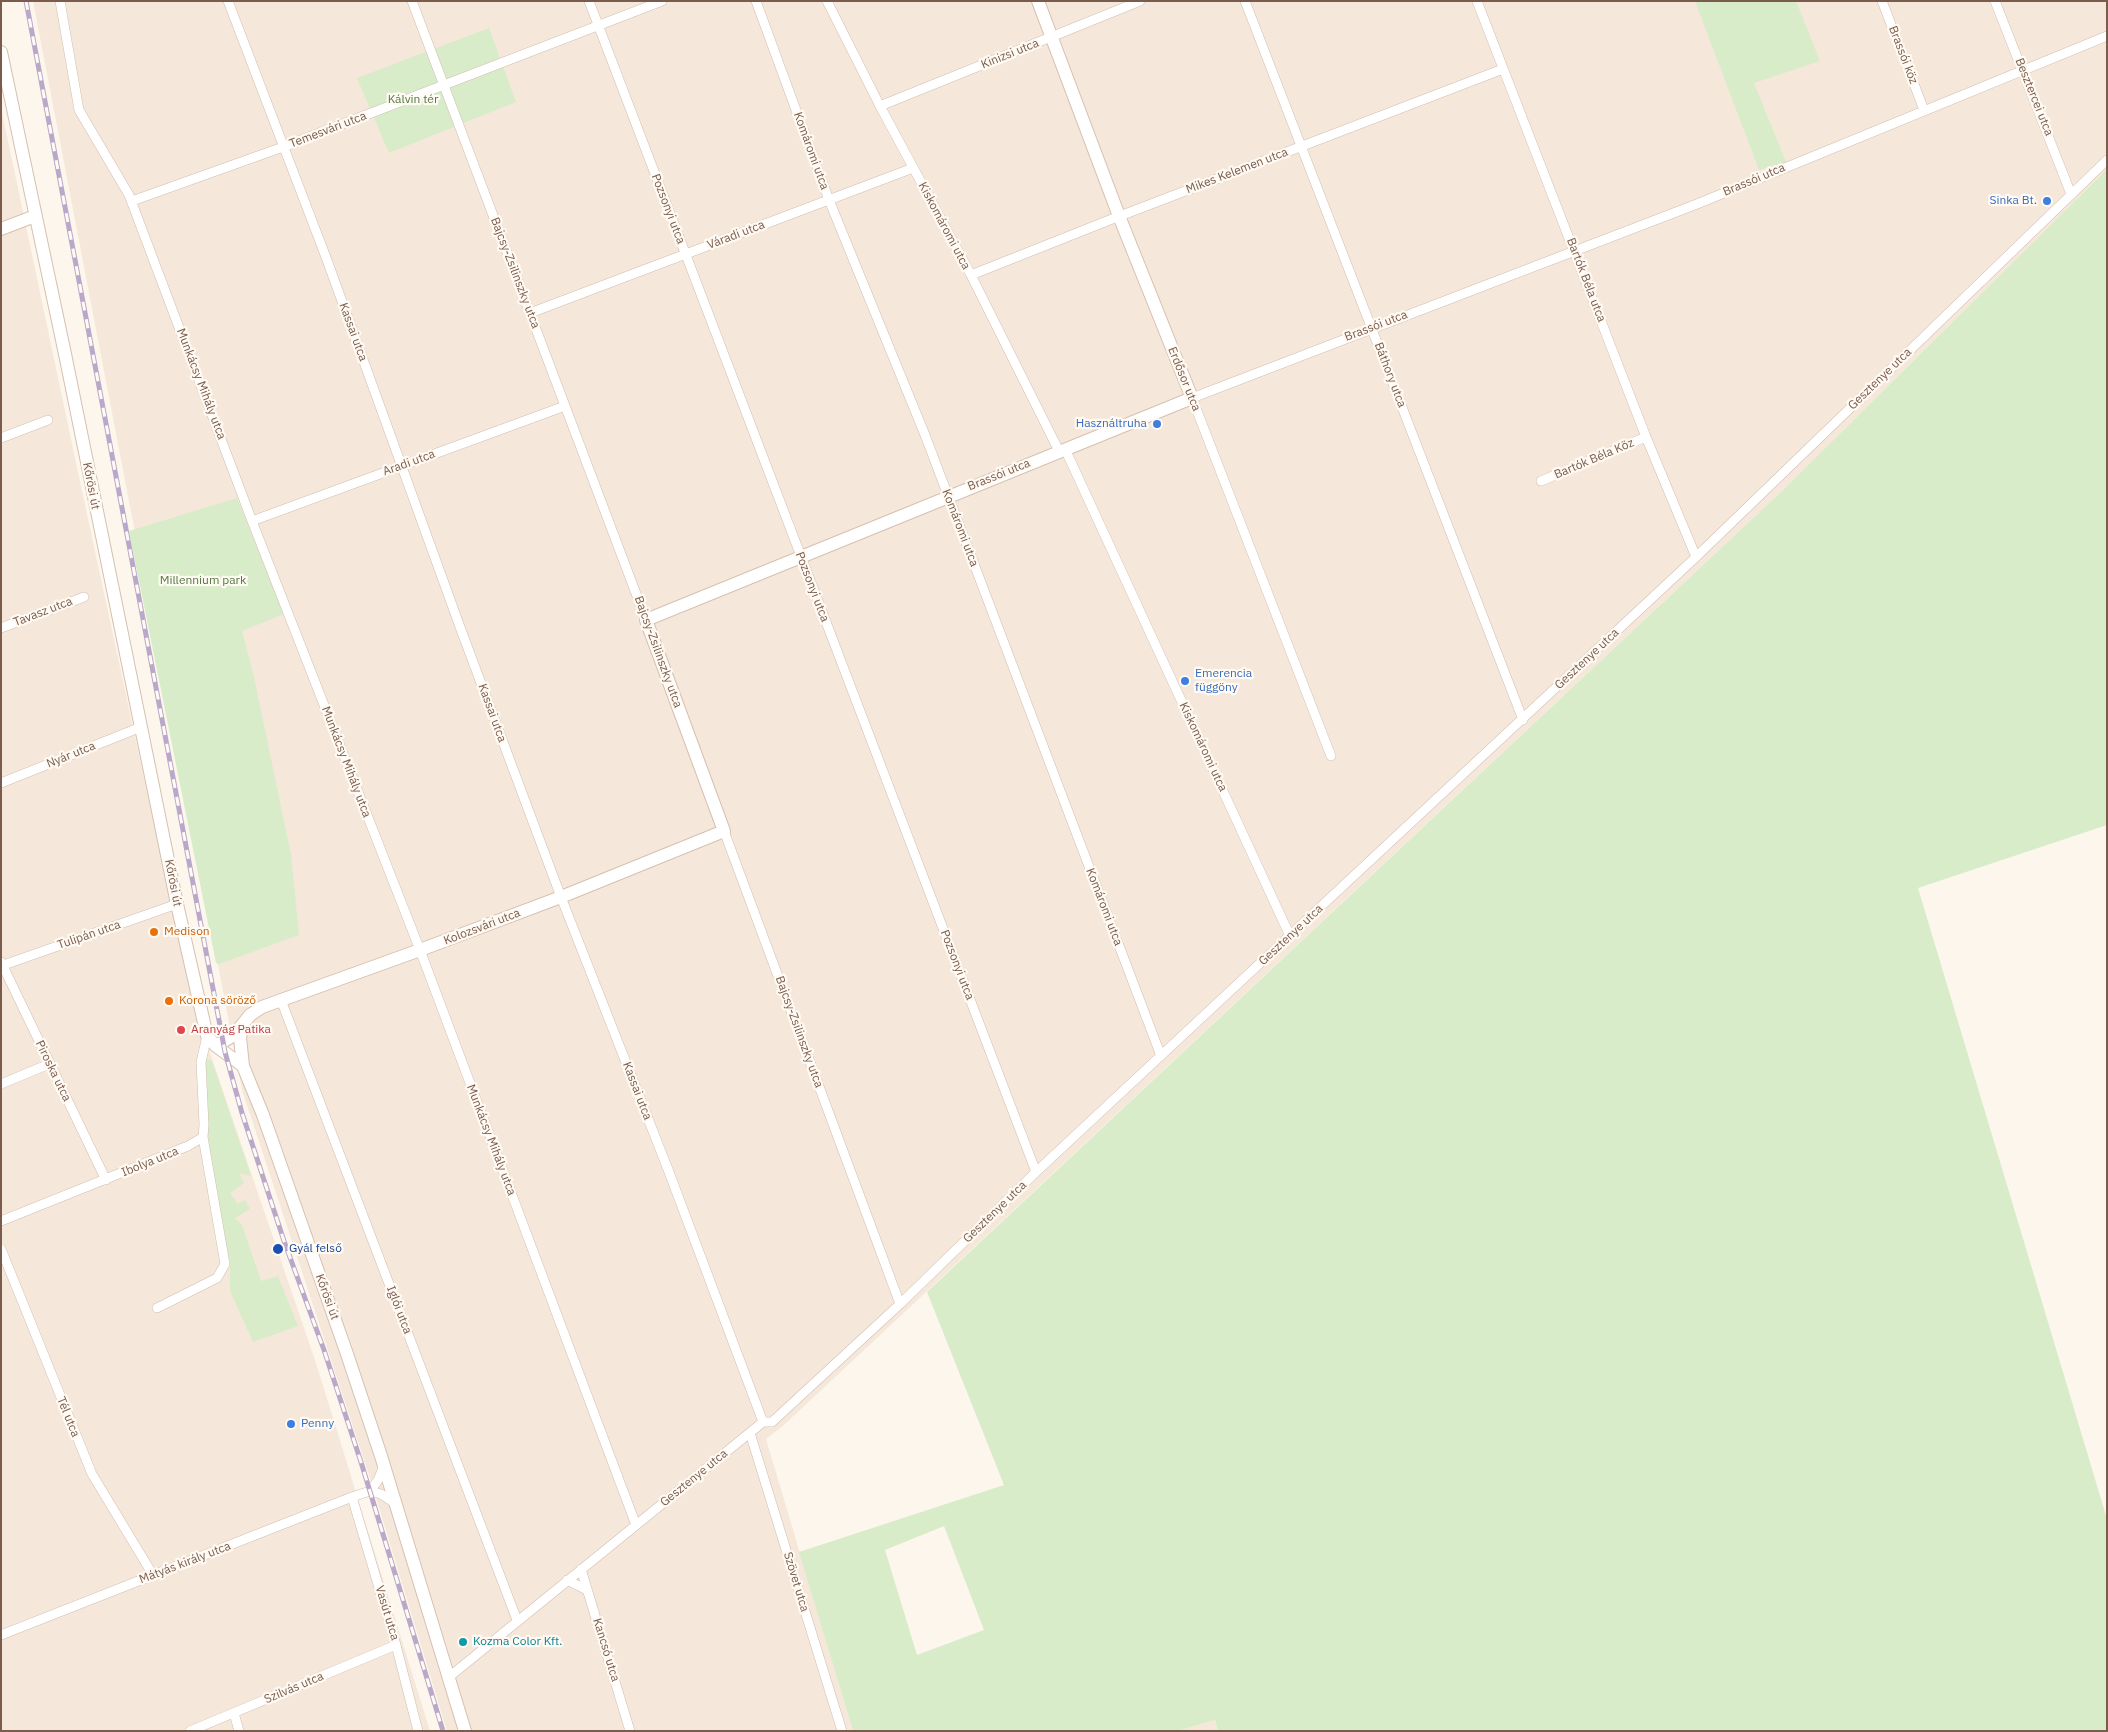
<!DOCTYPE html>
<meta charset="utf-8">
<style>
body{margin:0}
#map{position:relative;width:2108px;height:1732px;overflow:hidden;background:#fdf6ec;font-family:"IBM Plex Sans",sans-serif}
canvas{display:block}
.frame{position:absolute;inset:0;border:2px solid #7a5c4d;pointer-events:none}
</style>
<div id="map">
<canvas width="2108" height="1732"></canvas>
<div class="frame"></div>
</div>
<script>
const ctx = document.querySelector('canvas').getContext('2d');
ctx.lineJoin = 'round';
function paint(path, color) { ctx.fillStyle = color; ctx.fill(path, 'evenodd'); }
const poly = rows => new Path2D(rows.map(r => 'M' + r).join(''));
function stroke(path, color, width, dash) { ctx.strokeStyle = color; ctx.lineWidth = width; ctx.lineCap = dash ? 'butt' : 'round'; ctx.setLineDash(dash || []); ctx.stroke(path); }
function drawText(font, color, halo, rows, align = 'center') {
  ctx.font = font + ' "IBM Plex Sans",sans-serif'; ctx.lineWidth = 4.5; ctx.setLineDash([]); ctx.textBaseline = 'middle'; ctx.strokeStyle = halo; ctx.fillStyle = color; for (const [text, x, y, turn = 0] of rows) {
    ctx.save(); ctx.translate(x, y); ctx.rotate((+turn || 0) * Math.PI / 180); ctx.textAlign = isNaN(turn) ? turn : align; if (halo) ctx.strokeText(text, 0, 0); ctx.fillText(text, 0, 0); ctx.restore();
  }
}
const residential = poly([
 [33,1,2107,1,2107,169,1783,490,784,1425,766,1439,853,1731,447,1731,371,1481,242,1090],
 [1,108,82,491,192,1000,316,1363,430,1731,1,1731],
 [1215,1720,1218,1731,1178,1731]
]);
const green = poly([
 [1695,1,1796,1,1820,61,1754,83,1786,162,1759,170],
 [489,28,516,102,389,153,357,78],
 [2107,169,2107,825,1918,888,2107,1519,2107,1731,1218,1731,1215,1720,1178,1731,853,1731,799,1552,1004,1485,927,1292,1783,490],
 [944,1526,984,1630,917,1655,885,1550],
 [237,498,284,614,242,631,254,677,291,855,299,935,219,964,216,963,129,531],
 [207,1059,212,1061,251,1176,239,1173,244,1183,230,1193,238,1204,245,1200,250,1209,235,1218,242,1225,261,1281,278,1276,298,1326,253,1342,230,1291,230,1262,222,1233,208,1145,205,1068]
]);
const street = poly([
 [60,1,79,110,129,195,252,521,420,950,636,1525],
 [228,1,327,260,460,627,561,897,669,1172,763,1422],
 [412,1,646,620],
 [589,1,1036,1172],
 [756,1,829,200,925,435,1161,1056],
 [827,1,880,106,971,275,1059,451],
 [1245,1,1523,720],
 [1477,1,1646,437,1696,557],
 [1882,1,1924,110],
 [1995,1,2071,194],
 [880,106,1140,1],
 [132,201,283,147,662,1],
 [971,275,1107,221,1503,69],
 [530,313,913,168],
 [1,438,48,420],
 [1065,449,1290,936],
 [1541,481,1646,437],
 [252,521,565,406],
 [1,628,84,597],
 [1331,756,1192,398,1697,204,2107,36],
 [1,783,141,727],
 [724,831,900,1304],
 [1,962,106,1180],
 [1,966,177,904],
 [281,1000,517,1620],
 [1,1084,49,1064],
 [1,1221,188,1146,203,1137,204,1125,201,1062,207,1036],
 [1,1249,92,1474,153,1575],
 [157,1308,217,1278,225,1264,203,1137],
 [750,1433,842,1731],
 [370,1491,378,1480,384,1466],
 [352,1497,396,1645,418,1731],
 [581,1569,630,1731],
 [567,1580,587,1590],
 [1,1635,352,1497,370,1491,381,1494,396,1504],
 [449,1677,763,1422,772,1422,900,1304,1036,1172,1696,557,2107,160],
 [234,1713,239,1731],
 [190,1731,396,1645]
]);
const secondary = poly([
 [1,52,65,354,177,904,207,1036,216,1046,243,1066,263,1115,347,1354,381,1456,465,1731],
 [1,229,35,216],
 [216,1046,234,1035,242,1025],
 [243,1066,240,1038,242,1025,250,1015,262,1007,420,950,561,897,724,831,646,620,1192,398,1119,216,1038,1]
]);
const rail = poly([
 [26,1,225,1052,242,1113,284,1241,324,1350,361,1462,443,1731]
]);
const markers = [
 [2047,201,5,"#3f7fe0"],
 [1157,424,5,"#3f7fe0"],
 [1185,681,5,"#3f7fe0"],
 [154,932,5,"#e8710a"],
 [169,1001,5,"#e8710a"],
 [181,1030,5,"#e0444e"],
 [278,1249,6,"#1a4fb4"],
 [291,1424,5,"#3f7fe0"],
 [463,1642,5,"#0f9aa8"]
];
const streetNames = [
 ["Kinizsi utca",1010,54,-22],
 ["Brassói köz",1903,55,69],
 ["Besztercei utca",2034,97,68],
 ["Temesvári utca",328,130,-21],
 ["Komáromi utca",811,151,70],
 ["Mikes Kelemen utca",1237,171,-21],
 ["Brassói utca",1754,180,-23],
 ["Pozsonyi utca",668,209,69],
 ["Kiskomáromi utca",944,226,62],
 ["Váradi utca",736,235,-21],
 ["Bajcsy-Zsilinszky utca",515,273,69],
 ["Bartók Béla utca",1586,280,69],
 ["Brassói utca",1376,326,-21],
 ["Kassai utca",353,332,70],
 ["Báthory utca",1390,375,69],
 ["Erdősor utca",1184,379,68],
 ["Gesztenye utca",1880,379,-44],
 ["Munkácsy Mihály utca",201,384,69],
 ["Bartók Béla Köz",1594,459,-23],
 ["Aradi utca",409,463,-20],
 ["Brassói utca",999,475,-22],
 ["Kőrösi út",91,486,79],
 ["Komáromi utca",960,528,69],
 ["Pozsonyi utca",812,587,69],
 ["Tavasz utca",43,612,-21],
 ["Bajcsy-Zsilinszky utca",658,652,70],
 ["Gesztenye utca",1587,659,-43],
 ["Kassai utca",492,713,70],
 ["Kiskomáromi utca",1203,747,65],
 ["Nyár utca",71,755,-22],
 ["Munkácsy Mihály utca",346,762,69],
 ["Kőrösi út",173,883,79],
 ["Komáromi utca",1104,907,69],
 ["Kolozsvári utca",482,927,-21],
 ["Tulipán utca",89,935,-19],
 ["Gesztenye utca",1291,935,-43],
 ["Pozsonyi utca",957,965,69],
 ["Bajcsy-Zsilinszky utca",799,1032,70],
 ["Piroska utca",53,1071,64],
 ["Kassai utca",637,1091,69],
 ["Munkácsy Mihály utca",491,1140,69],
 ["Ibolya utca",150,1162,-22],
 ["Gesztenye utca",995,1212,-44],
 ["Kőrösi út",327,1297,70],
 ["Iglói utca",399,1310,69],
 ["Tél utca",68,1417,68],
 ["Gesztenye utca",694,1478,-39],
 ["Mátyás király utca",185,1563,-21],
 ["Szövet utca",796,1582,73],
 ["Vasút utca",387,1613,73],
 ["Kancsó utca",606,1650,73],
 ["Szilvás utca",294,1688,-23]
];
const parkNames = [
 ["Kálvin tér",413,100],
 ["Millennium park",203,581]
];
const shopNames = [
 ["Sinka Bt.",2037,201],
 ["Használtruha",1147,424],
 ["Emerencia",1195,674,"left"],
 ["függöny",1195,688,"left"],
 ["Penny",301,1424,"left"]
];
const foodNames = [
 ["Medison",164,932],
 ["Korona söröző",179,1001]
];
const healthNames = [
 ["Aranyág Patika",191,1030]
];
const transitNames = [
 ["Gyál felső",289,1249]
];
const cultureNames = [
 ["Kozma Color Kft.",473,1642]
];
paint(residential, '#f5e8da');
paint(green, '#d8ecc9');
stroke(street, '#d1beb0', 10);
stroke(secondary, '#d6c0b0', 14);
stroke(street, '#fff', 9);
stroke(secondary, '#fff', 12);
stroke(rail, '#b9a8c9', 5);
stroke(rail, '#fffaf3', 3, [9]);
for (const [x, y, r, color] of markers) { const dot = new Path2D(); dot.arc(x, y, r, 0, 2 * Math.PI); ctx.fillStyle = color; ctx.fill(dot); stroke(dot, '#fffaf3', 2); }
drawText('12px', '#7a5c4d', '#fffaf3', streetNames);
drawText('12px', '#537a41', '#fffaf3', parkNames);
drawText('12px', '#366cbe', '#fffaf3', shopNames, 'right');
drawText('12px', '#c56008', '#fffaf3', foodNames, 'left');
drawText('12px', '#be3a42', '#fffaf3', healthNames, 'left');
drawText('12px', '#164399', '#fffaf3', transitNames, 'left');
drawText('12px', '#0d838f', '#fffaf3', cultureNames, 'left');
</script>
